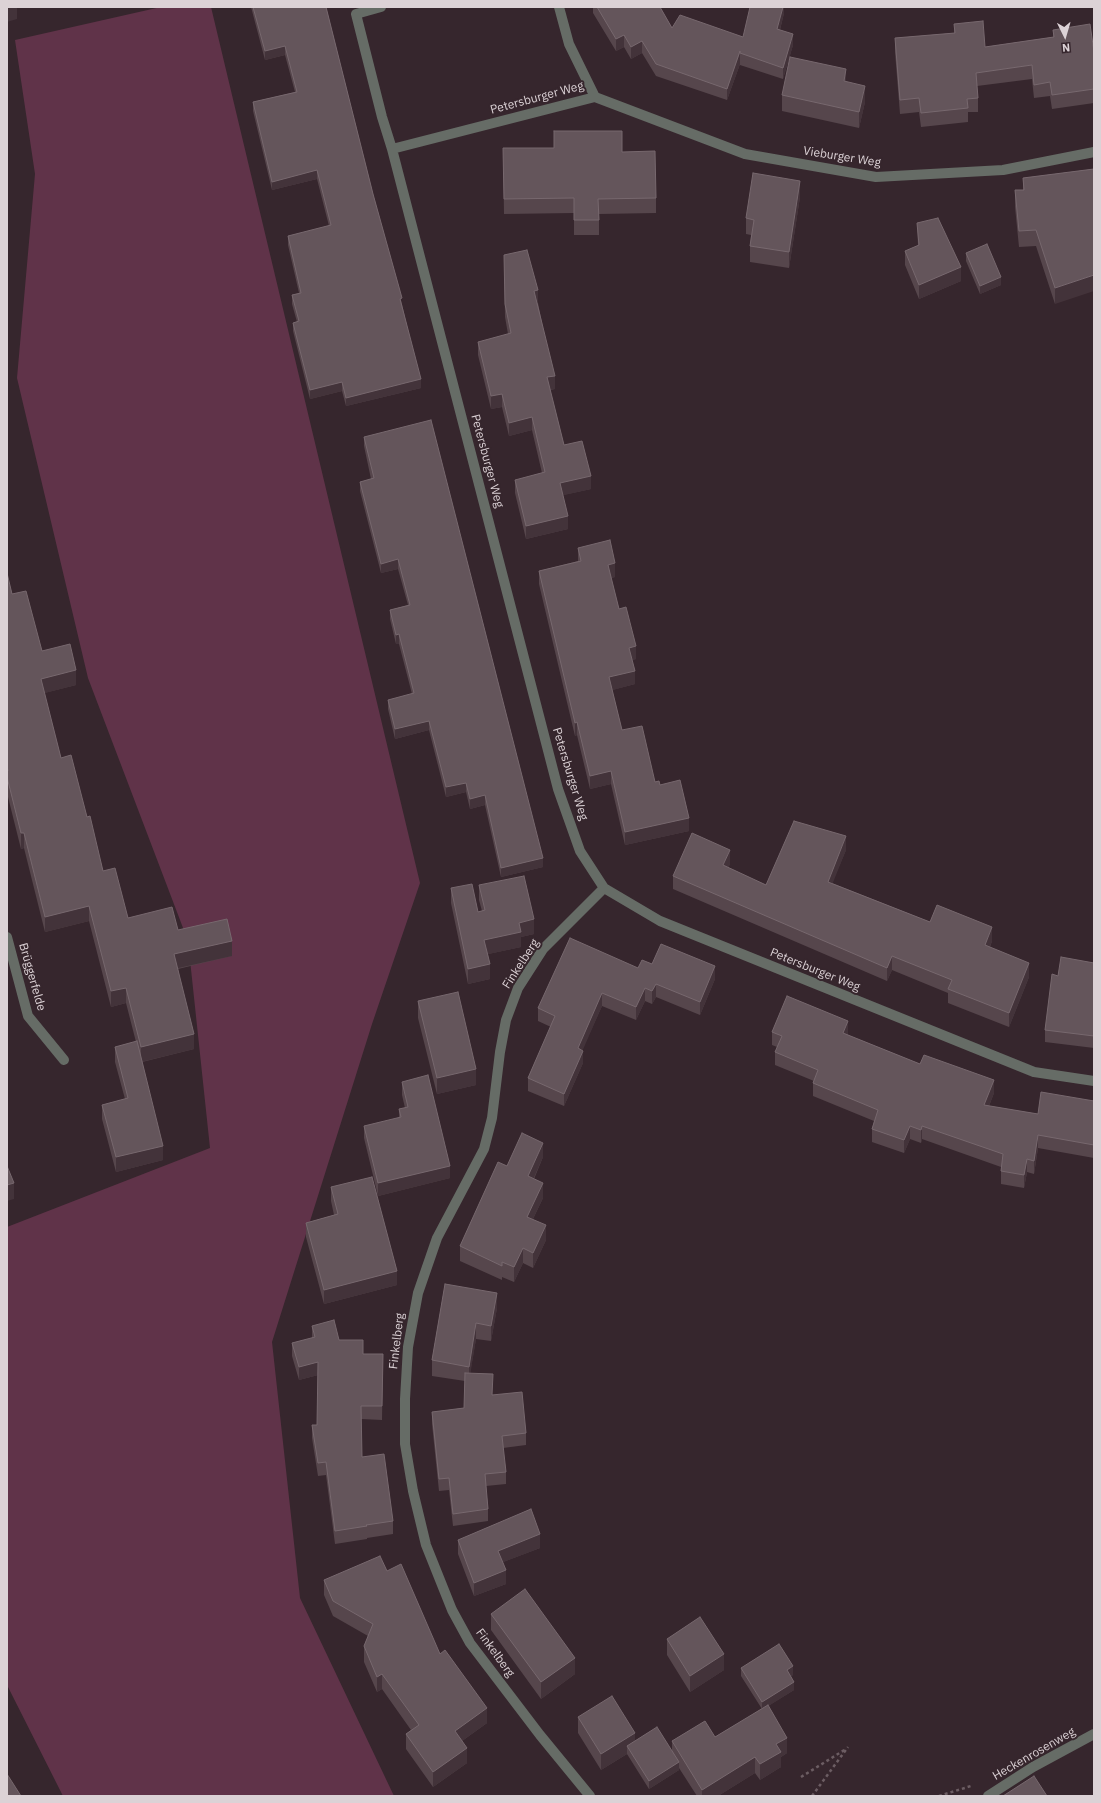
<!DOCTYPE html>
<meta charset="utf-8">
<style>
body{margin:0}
#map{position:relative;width:1101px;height:1803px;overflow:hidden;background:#36262d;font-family:"IBM Plex Sans",sans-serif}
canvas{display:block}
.frame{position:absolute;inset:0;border:8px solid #dcd2d6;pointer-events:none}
.north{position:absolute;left:1045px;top:16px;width:40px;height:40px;-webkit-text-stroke:3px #36262d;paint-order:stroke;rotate:175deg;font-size:11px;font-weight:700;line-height:16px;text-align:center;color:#dcd2d6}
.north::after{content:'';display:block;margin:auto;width:14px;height:18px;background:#dcd2d6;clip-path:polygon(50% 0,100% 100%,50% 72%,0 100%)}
</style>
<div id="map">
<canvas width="1101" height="1803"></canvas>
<div class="frame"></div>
<div class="north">N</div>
</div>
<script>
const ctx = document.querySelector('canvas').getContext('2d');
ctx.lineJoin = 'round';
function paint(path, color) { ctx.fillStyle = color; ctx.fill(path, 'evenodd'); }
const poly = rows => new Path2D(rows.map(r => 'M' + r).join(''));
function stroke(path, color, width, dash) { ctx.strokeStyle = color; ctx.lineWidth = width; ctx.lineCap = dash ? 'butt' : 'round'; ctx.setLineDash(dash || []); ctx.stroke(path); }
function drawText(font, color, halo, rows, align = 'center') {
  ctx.font = font + ' "IBM Plex Sans",sans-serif'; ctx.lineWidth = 4; ctx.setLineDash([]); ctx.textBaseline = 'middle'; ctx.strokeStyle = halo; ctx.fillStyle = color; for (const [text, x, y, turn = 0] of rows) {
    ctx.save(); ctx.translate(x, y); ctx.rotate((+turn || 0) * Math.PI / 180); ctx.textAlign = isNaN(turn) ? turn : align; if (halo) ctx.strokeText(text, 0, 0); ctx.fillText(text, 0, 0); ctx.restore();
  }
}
const green = poly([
 [161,7,211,7,420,883,372,1024,272,1342,300,1598,394,1796,63,1796,7,1685,7,1227,210,1148,188,941,88,678,17,378,35,174,15,40]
]);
const path = poly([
 [801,1777,846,1749],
 [812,1796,848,1747],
 [939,1796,971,1786]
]);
const minor = poly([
 [381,7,356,14,382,117,392,149],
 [559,7,569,44,595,97,392,149,558,789,580,851,604,888,660,921,1034,1072,1094,1081],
 [595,97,745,154,876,177,1003,170,1094,152],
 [7,937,28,1016,64,1060],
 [590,1796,540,1735,470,1643,452,1610,426,1545,413,1491,405,1444,405,1399,408,1347,418,1293,437,1238,484,1149,492,1118,500,1052,506,1020,518,988,543,949,604,888],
 [988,1796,1033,1767,1094,1734]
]);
const wall = poly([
 [251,7,326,7,373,194,402,304,421,388,346,406,342,391,310,399,293,331,293,323,297,322,292,304,292,295,299,293,288,245,288,236,329,226,317,179,272,190,253,111,253,102,295,92,285,55,265,60],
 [593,7,660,7,672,28,743,37,784,7,784,13,780,30,793,45,783,79,740,65,740,64,727,100,656,76,642,53,631,59,624,47,616,51,593,13],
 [954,24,985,47,1053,37,1053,30,1094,52,1094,103,1052,109,1050,96,1034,98,1032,79,977,86,978,98,978,112,968,112,968,122,921,127,919,112,900,114,895,52,895,38,954,33],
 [846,82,865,102,859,128,782,111,782,95],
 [503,148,622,152,656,198,656,213,599,214,599,235,574,235,574,213,504,214],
 [1094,169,1055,304,1036,246,1019,247,1015,207,1015,190,1023,190,1023,178],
 [800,197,789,268,750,262,750,246,751,235,746,234,746,218],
 [917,223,961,281,919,299,905,265,905,251,918,246],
 [966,253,1001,285,980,294,966,261],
 [504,255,538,303,555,389,550,390,564,445,591,489,563,495,568,529,526,539,515,493,515,480,542,473,532,430,509,436,502,407,491,409,478,355,478,342,508,334,505,317],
 [364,437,543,867,501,877,485,805,470,809,466,792,446,797,429,730,395,739,388,709,388,700,412,694,399,644,396,644,390,619,390,610,408,605,398,569,381,573,360,491,360,482,371,479,364,446],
 [578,548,615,577,611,578,619,609,636,659,632,660,635,684,612,690,622,730,655,782,660,785,689,831,625,845,611,784,590,789,577,735,575,736,539,584,539,571,578,561],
 [7,573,12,594,42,651,76,685,44,693,61,758,87,817,103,871,128,918,178,930,232,956,178,969,194,1049,142,1062,163,1160,116,1172,102,1119,102,1105,125,1099,115,1062,115,1047,136,1042,126,1003,111,1007,89,921,45,932,24,848,21,849,7,793],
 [846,850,832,883,930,922,992,941,990,947,1029,977,1009,1027,948,1003,948,993,892,970,887,981,673,889,673,876,730,864,728,868,766,885],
 [479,885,534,934,521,937,521,947,488,954,490,979,468,984,451,903,451,888,478,912,482,911,479,900],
 [1094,963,1094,1048,1045,1042,1045,1030,1058,976],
 [652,964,715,979,700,1015,656,997,652,1004,645,1001,636,1020,602,1006,582,1050,583,1063,564,1106,528,1091,528,1078,551,1027,538,1021,538,1008,638,968],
 [418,1001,476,1085,437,1094,418,1018],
 [772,1032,848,1034,848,1035,920,1064,994,1093,989,1106,1038,1114,1094,1101,1094,1158,1038,1148,1034,1174,1027,1172,1024,1188,1001,1184,1001,1167,922,1139,921,1143,910,1139,904,1153,872,1142,872,1129,874,1121,813,1096,813,1083,814,1081,775,1065,775,1052,777,1047,772,1045],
 [402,1082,450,1178,378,1196,364,1138,364,1126,399,1118,399,1109,405,1108,402,1095],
 [543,1157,534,1179,543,1198,533,1219,546,1240,533,1268,523,1263,514,1282,502,1277,502,1280,460,1261,460,1246,507,1166],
 [331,1187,397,1285,324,1304,306,1237,306,1223,334,1215,331,1201],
 [445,1284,497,1308,491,1341,476,1339,470,1373,493,1395,526,1433,526,1445,503,1448,506,1472,506,1484,486,1486,488,1509,488,1521,453,1526,449,1490,439,1491,432,1424,432,1412,464,1408,465,1381,432,1376,432,1360],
 [312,1326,339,1340,363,1354,383,1354,382,1420,361,1419,362,1457,393,1521,393,1534,367,1538,367,1539,335,1544,326,1475,318,1476,312,1438,312,1425,317,1425,318,1375,299,1380,292,1356,292,1343,312,1338],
 [458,1540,540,1548,503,1562,506,1584,474,1596,458,1554],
 [387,1571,440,1654,487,1723,462,1741,467,1763,433,1787,406,1749,406,1734,411,1730,382,1689,377,1692,364,1662,364,1646,368,1636,333,1616,324,1595,324,1580],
 [491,1614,575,1674,541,1699,491,1630],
 [667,1639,724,1670,690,1692,667,1655],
 [741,1668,793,1675,791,1676,794,1690,768,1706,787,1753,781,1757,781,1767,760,1780,755,1773,718,1796,697,1796,679,1768,679,1770,649,1789,627,1754,601,1770,578,1733,578,1717,635,1741,672,1751,672,1741,715,1737,762,1709,741,1676]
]);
const shadedWall = poly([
 [7,7,17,7,17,19,7,22],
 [783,7,784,7,784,13,777,41,777,29],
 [793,34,793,45,783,79,783,68],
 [624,35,624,47,616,51,616,39],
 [642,41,642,53,631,59,631,47],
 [285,46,285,55,265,60,265,51],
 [740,53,740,64,727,100,727,89],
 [846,69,846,85,844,81],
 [865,86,865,102,859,128,859,112],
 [317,170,317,179,272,190,272,182],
 [800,181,800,197,789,268,789,252],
 [961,267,961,281,919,299,919,285],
 [1094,275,1094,291,1055,304,1055,288],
 [1001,277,1001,285,980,294,980,286],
 [538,290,538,303,534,304,534,291],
 [555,376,555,389,547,390,547,377],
 [421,379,421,388,346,406,346,398],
 [342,382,342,391,310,399,310,390],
 [502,394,502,407,491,409,491,396],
 [532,417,532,430,509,436,509,423],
 [591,476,591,489,560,496,560,483],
 [568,516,568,529,526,539,526,526],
 [398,559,398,569,381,573,381,564],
 [615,563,615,577,608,579,608,565],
 [399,634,399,644,396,644,396,635],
 [636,646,636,659,629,661,629,648],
 [76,670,76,685,41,694,41,679],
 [635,671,635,684,609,691,609,677],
 [429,721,429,730,395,739,395,729],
 [577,722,577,735,575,736,575,723],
 [611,771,611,784,590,789,590,776],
 [466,783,466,792,446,797,446,787],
 [485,795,485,805,470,809,470,799],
 [689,818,689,831,625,845,625,832],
 [21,833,24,833,24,848,21,849],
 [846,836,846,850,828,895,828,882],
 [730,850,730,864,723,879,723,865],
 [543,858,543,867,501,877,501,868],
 [89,906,89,921,45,932,45,917],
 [534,919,534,934,521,937,521,947,484,955,484,940,519,923],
 [992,927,992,941,985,959,985,945],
 [232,941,232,956,174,969,174,954],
 [892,956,892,970,887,981,887,968],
 [1029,963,1029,977,1009,1027,1009,1013],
 [490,964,490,979,468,984,468,969],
 [715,966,715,979,700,1015,700,1002],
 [656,984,656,997,652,1004,652,991],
 [126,988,126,1003,111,1007,111,991],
 [645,988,645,1001,636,1020,636,1007],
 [602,993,602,1006,578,1061,578,1048],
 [848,1021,848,1034,843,1046,843,1033],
 [194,1034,194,1049,141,1062,141,1047],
 [583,1051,583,1063,564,1106,564,1094],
 [476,1069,476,1085,437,1094,437,1078],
 [994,1080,994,1093,984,1118,984,1105],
 [910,1126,910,1139,904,1153,904,1140],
 [922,1126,922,1139,921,1143,921,1130],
 [1038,1135,1038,1148,1034,1174,1034,1161],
 [543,1143,543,1157,528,1191,528,1176],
 [163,1146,163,1160,116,1172,116,1157],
 [1027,1159,1027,1172,1024,1188,1024,1175],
 [450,1166,450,1178,378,1196,378,1183],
 [14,1183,14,1199,7,1201,7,1185],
 [543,1183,543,1198,527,1231,527,1217],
 [546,1225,546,1240,533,1268,533,1253],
 [523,1248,523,1263,514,1282,514,1267],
 [397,1271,397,1285,324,1304,324,1290],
 [497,1293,497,1308,491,1341,491,1326],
 [476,1323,476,1339,469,1382,469,1367],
 [318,1362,318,1375,299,1380,299,1367],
 [540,1534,540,1548,498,1564,498,1551],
 [506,1570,506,1584,474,1596,474,1583],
 [724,1654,724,1670,690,1692,690,1676],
 [575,1658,575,1674,541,1699,541,1682],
 [793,1666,793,1675,787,1678,787,1670],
 [382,1674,382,1689,377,1692,377,1677],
 [794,1682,794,1690,762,1710,762,1702],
 [487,1708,487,1723,455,1746,455,1731],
 [635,1733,635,1749,627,1746,627,1754,601,1770,601,1754],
 [787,1738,787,1753,781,1757,781,1767,760,1780,760,1764,776,1744],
 [467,1748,467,1763,433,1787,433,1772],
 [755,1757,755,1773,718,1796,702,1796,702,1790],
 [679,1762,679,1770,649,1789,649,1781]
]);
const building = poly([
 [253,7,326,7,373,194,402,298,400,299,421,379,346,398,342,382,310,390,293,323,299,321,292,295,301,293,288,236,331,225,317,170,272,182,253,102,297,92,285,46,265,51,253,7],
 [597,7,660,7,672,28,680,15,743,37,750,7,783,7,777,29,793,34,783,68,740,53,740,51,727,89,656,64,642,41,631,47,624,35,616,39,597,7],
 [983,21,985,47,1054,37,1053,30,1090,24,1094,52,1094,89,1052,95,1050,82,1034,85,1032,65,976,73,978,98,967,99,968,108,921,113,919,98,900,100,895,38,955,33,954,24,983,21],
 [790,57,846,69,844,81,865,86,859,112,782,95,790,57],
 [554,131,622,131,622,152,655,151,656,198,598,199,599,220,574,220,574,198,504,199,503,148,554,148,554,131],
 [1094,169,1094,275,1055,288,1036,230,1019,231,1015,190,1024,190,1023,178,1094,169],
 [753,173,800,181,789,252,750,246,754,220,746,218,753,173],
 [938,218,961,267,919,285,905,251,919,245,917,223,938,218],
 [987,244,1001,277,980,286,966,253,987,244],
 [527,250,538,290,534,291,555,376,547,377,564,445,582,441,591,476,560,483,568,516,526,526,515,480,545,472,532,417,509,423,502,394,491,396,478,342,511,333,505,304,504,255,527,250],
 [431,420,543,858,501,868,485,795,470,799,466,783,446,787,429,721,395,729,388,700,414,693,399,634,396,635,390,610,410,605,398,559,381,564,360,482,374,478,364,437,431,420],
 [610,540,615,563,608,565,619,609,626,607,636,646,629,648,635,671,609,677,622,730,642,726,655,782,659,781,660,785,680,780,689,818,625,832,611,771,590,776,577,722,575,723,539,571,581,561,578,548,610,540],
 [7,573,12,594,26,591,42,651,70,644,76,670,41,679,61,758,71,755,87,817,90,816,103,871,115,868,128,918,172,907,178,930,227,919,232,941,174,954,194,1034,141,1047,126,988,111,991,89,906,45,917,24,833,21,833,7,777,7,771,8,771,7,766,7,573],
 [794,821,846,836,828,882,930,922,937,905,992,927,985,945,1029,963,1009,1013,948,989,952,980,892,956,887,968,673,876,692,833,730,850,723,865,766,885,794,821],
 [524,876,534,919,519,923,521,932,484,940,490,964,468,969,451,888,472,884,478,912,485,910,479,885,524,876],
 [570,938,638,968,642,960,652,964,661,944,715,966,700,1002,656,984,652,991,645,988,636,1007,602,993,578,1048,583,1051,564,1094,528,1078,555,1016,538,1008,570,938],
 [1061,957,1094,963,1094,1036,1045,1030,1052,974,1058,976,1061,957],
 [458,992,476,1069,437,1078,418,1001,458,992],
 [787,996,848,1021,843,1033,920,1064,924,1055,994,1080,984,1105,1038,1114,1041,1092,1094,1101,1094,1145,1038,1135,1034,1161,1027,1159,1024,1175,1001,1171,1003,1154,922,1126,921,1130,910,1126,904,1140,872,1129,878,1110,813,1083,818,1070,775,1052,782,1036,772,1032,787,996],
 [137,1041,163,1146,116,1157,102,1105,128,1098,115,1047,137,1041],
 [428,1075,450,1166,378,1183,364,1126,401,1117,399,1109,408,1107,402,1082,428,1075],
 [522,1133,543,1143,528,1176,543,1183,527,1217,546,1225,533,1253,523,1248,514,1267,502,1262,502,1266,460,1246,498,1162,507,1166,522,1133],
 [7,1166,14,1183,7,1185,7,1166],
 [372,1177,397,1271,324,1290,306,1223,338,1214,331,1187,372,1177],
 [445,1284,497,1293,491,1326,476,1323,469,1367,432,1360,445,1284],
 [334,1320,339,1340,363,1340,363,1354,383,1354,382,1406,361,1406,362,1457,384,1454,393,1521,366,1525,367,1526,335,1531,326,1462,318,1463,312,1425,317,1425,318,1362,299,1367,292,1343,315,1337,312,1326,334,1320],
 [465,1373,493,1374,492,1395,522,1392,526,1433,502,1436,506,1472,485,1474,488,1509,453,1514,449,1478,439,1479,432,1412,464,1408,465,1373],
 [531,1509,540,1534,498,1551,506,1570,474,1583,458,1540,531,1509],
 [380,1556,387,1571,401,1564,440,1654,445,1650,487,1708,455,1731,467,1748,433,1772,406,1734,419,1725,382,1674,377,1677,364,1646,373,1624,333,1601,324,1580,380,1556],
 [525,1589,575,1658,541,1682,491,1614,525,1589],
 [700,1617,724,1654,690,1676,667,1639,700,1617],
 [779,1644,793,1666,787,1670,794,1682,762,1702,741,1668,779,1644],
 [612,1696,635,1733,601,1754,578,1717,612,1696],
 [768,1705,787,1738,776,1744,781,1752,760,1764,755,1757,702,1790,672,1741,705,1721,715,1737,768,1705],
 [657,1727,679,1762,649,1781,627,1746,657,1727],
 [7,1774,21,1796,7,1796,7,1774],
 [1034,1776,1047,1796,1003,1796,1034,1776]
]);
const streetNames = [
 ["Petersburger Weg",537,98,-15],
 ["Vieburger Weg",842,157,9],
 ["Petersburger Weg",487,461,75],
 ["Petersburger Weg",570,774,73],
 ["Finkelberg",521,964,-57],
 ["Petersburger Weg",815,970,22],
 ["Brüggerfelde",32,977,74],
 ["Finkelberg",397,1341,-83],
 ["Finkelberg",495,1653,54],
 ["Heckenrosenweg",1034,1754,-30]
];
paint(green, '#603349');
stroke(path, '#6c5d63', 2.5, [3, 3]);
stroke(minor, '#666c66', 10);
paint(wall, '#56464c');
paint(shadedWall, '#43333a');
paint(building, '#64555b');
stroke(building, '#77686e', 1);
drawText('12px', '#dcd2d6', '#36262d', streetNames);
</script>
